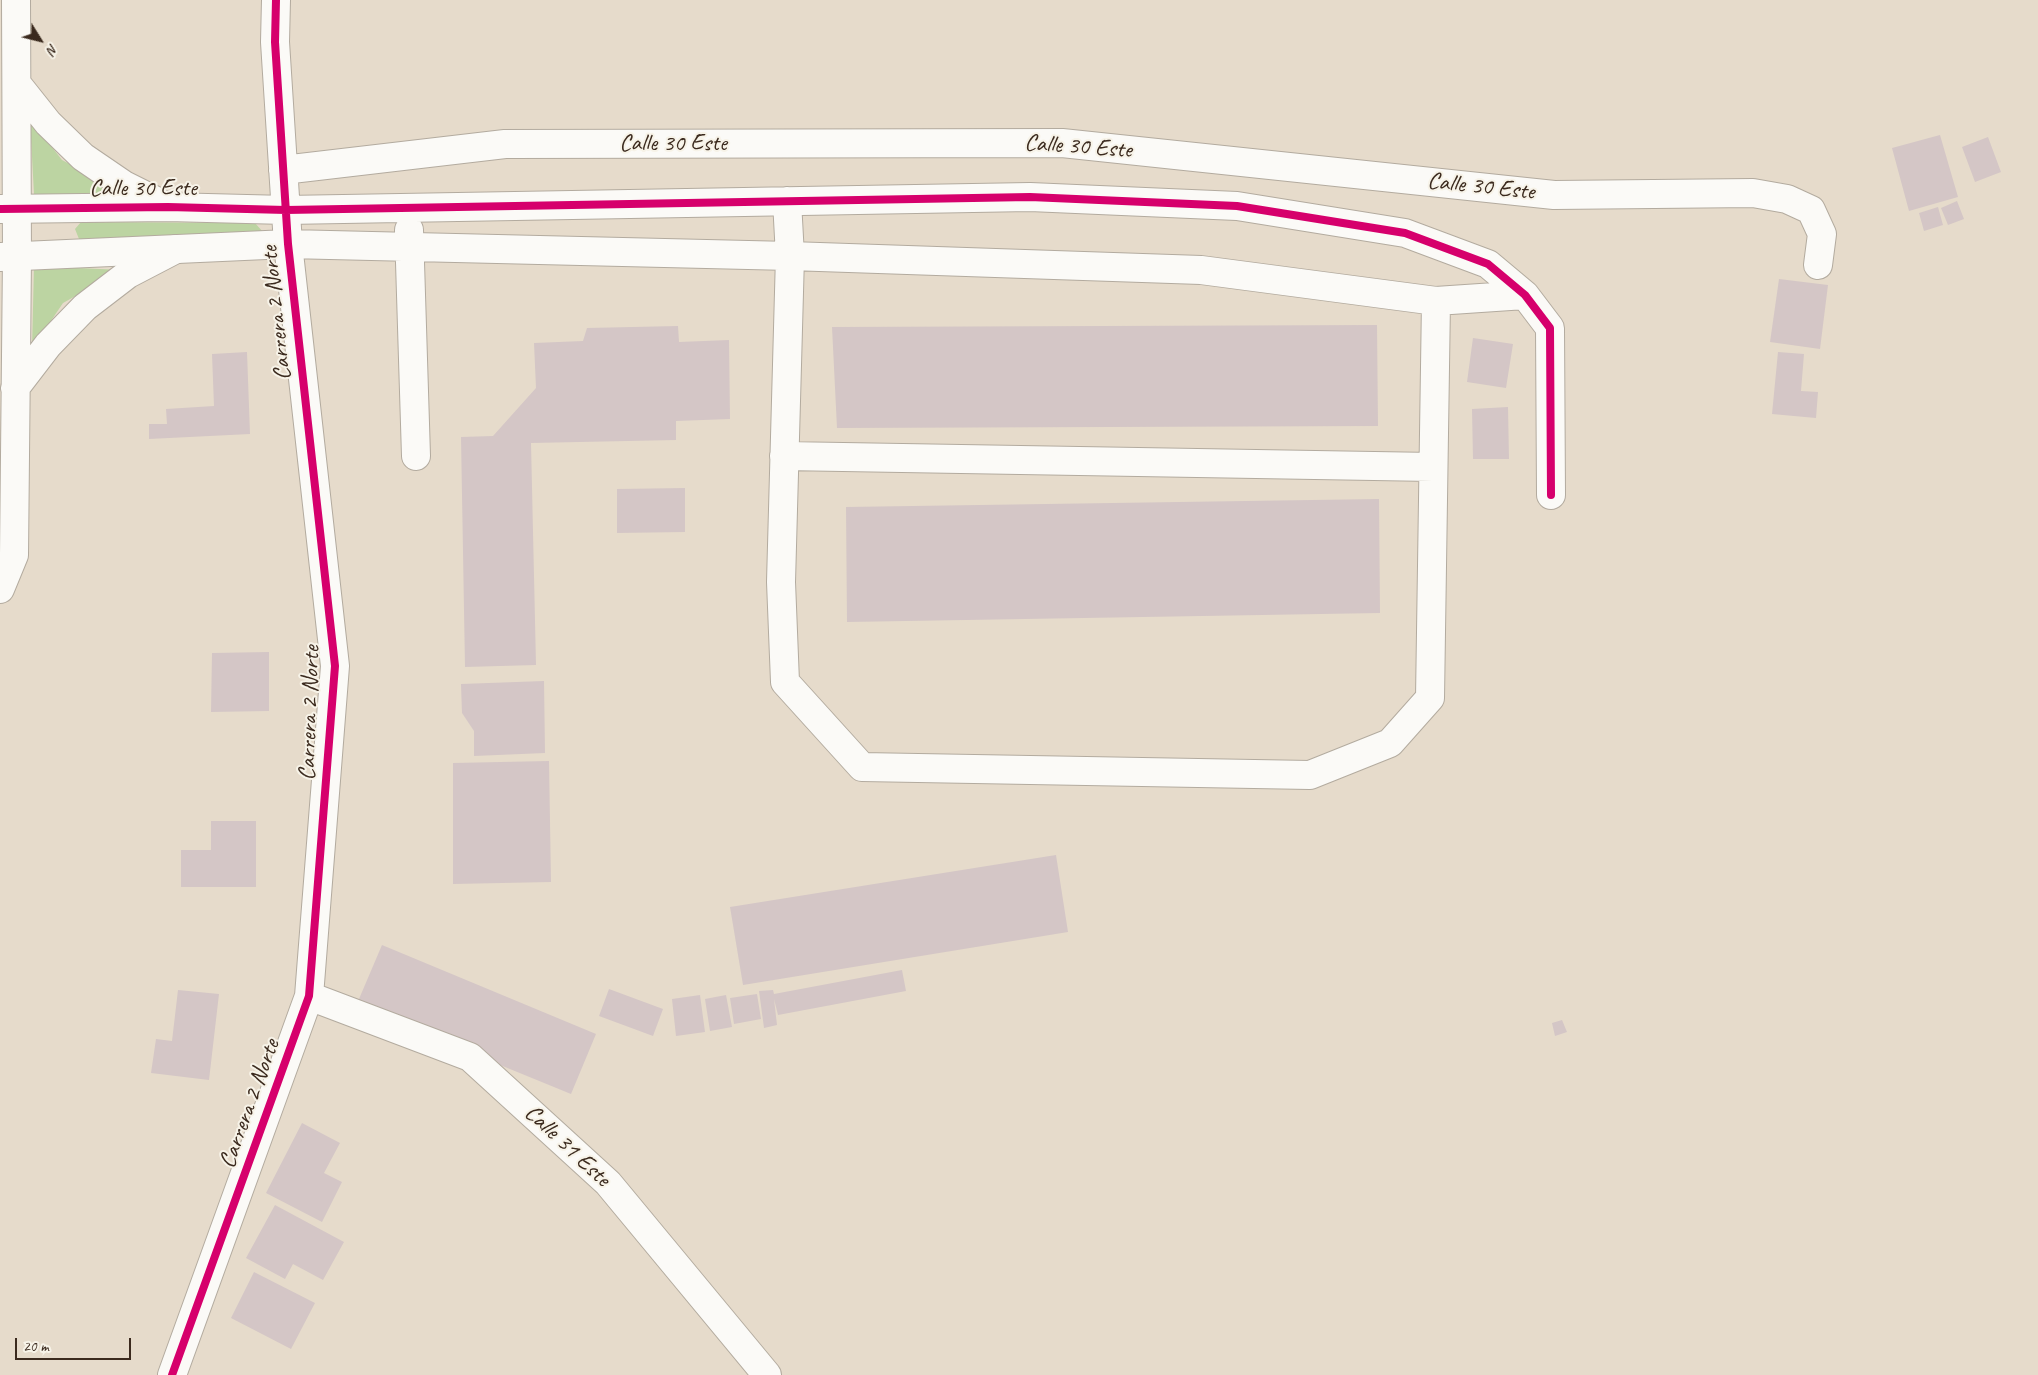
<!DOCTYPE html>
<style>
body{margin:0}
#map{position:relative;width:2038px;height:1375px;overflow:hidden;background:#e6dbcb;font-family:Caveat,sans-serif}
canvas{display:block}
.north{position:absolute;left:15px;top:15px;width:50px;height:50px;-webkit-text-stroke:4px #f7f3e8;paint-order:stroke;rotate:126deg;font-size:14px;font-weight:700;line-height:20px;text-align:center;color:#3b2a1e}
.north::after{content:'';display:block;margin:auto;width:18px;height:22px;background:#3b2a1e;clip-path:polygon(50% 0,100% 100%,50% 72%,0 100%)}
.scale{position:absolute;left:15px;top:1338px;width:116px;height:22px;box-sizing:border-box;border:2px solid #3b2a1e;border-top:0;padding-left:6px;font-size:15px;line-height:18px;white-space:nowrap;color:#3b2a1e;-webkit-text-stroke:4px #f7f3e8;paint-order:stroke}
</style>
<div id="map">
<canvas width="2038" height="1375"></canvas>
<div class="north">N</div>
<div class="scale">20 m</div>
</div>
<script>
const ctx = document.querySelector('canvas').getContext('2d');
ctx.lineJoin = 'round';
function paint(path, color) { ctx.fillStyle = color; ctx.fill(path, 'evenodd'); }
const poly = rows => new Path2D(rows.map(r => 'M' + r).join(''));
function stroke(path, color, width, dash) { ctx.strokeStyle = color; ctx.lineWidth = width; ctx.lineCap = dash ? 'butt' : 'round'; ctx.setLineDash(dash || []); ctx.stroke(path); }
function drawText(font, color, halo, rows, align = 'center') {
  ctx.font = font + ' Caveat,sans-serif'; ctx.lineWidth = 4; ctx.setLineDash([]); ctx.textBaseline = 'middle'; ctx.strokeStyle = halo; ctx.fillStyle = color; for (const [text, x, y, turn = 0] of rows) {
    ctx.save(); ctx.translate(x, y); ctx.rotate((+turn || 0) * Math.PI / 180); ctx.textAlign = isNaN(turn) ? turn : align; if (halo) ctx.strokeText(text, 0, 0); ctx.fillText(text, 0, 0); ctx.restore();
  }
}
const green = poly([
 [30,119,62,160,134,198,34,194],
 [81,222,255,223,263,232,250,239,79,239,75,229],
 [34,266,122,270,63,303,32,349]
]);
const building = poly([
 [1940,135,1958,197,1909,211,1892,148],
 [1988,137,2001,172,1975,182,1962,147],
 [1957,201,1964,219,1948,225,1941,208],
 [1938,207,1943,225,1924,231,1919,213],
 [1779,279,1828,285,1820,349,1770,342],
 [1377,325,1378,426,837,428,832,327],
 [678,326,679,342,729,340,730,419,676,421,676,440,531,443,536,665,465,667,461,437,493,436,536,388,534,343,583,341,587,328],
 [1473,338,1513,344,1506,388,1467,382],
 [247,352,250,434,149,439,149,424,167,424,166,409,214,406,212,354],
 [1778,352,1804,354,1801,391,1818,392,1816,418,1772,414],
 [1508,407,1509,459,1473,459,1472,409],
 [685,488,685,532,617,533,617,489],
 [1379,499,1380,613,847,622,846,507],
 [269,652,269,711,211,712,212,653],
 [544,681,545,753,474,756,474,731,462,713,461,684],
 [549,761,551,882,453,884,453,763],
 [211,821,256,821,256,887,181,887,181,850,211,850],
 [1056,855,1068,932,743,985,730,907],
 [382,945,596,1034,571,1094,356,1006],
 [902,970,906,991,778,1015,774,999,777,1025,764,1028,759,991,773,990,774,994],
 [609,989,663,1009,653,1036,599,1016],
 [178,990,219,994,209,1080,151,1073,156,1039,172,1041],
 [757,994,761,1019,734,1024,730,998],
 [700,995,705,1032,676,1036,672,999],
 [726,995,732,1027,710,1031,705,999],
 [1562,1020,1567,1032,1555,1036,1552,1023],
 [302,1123,340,1143,324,1173,342,1182,322,1222,266,1193],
 [275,1205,344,1242,323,1280,293,1264,285,1279,246,1258],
 [254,1272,315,1303,291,1349,231,1318]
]);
const minor = poly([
 [283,170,505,144,1062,143,1554,195,1753,193,1787,199,1811,210,1822,234,1818,265],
 [787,201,790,256,781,582,785,682,862,767,1310,775,1390,743,1430,698,1436,301],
 [0,209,168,207,286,210,1030,197,1237,206,1405,233,1488,264,1525,295,1550,328,1551,495],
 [409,230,416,456],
 [0,257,288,244,790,256,1201,270,1436,301,1525,295],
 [784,456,1433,467],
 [309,996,470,1057,608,1183,767,1375],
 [172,1375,309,996,335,666,288,244,275,42,276,0]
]);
const highway = poly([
 [17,84,48,123,83,157,124,185,168,207],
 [15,388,48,345,85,307,128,274,176,249],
 [0,589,14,555,17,256,16,0]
]);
const cycleway = poly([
 [0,209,168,207,286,210,1030,197,1237,206,1405,233,1488,264,1525,295,1550,328,1551,495],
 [172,1375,309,996,335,666,288,244,275,42,276,0]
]);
const streetNames = [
 ["Calle 30 Este",673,144],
 ["Calle 30 Este",1078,147,4],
 ["Calle 30 Este",1481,187,6],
 ["Calle 30 Este",143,189],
 ["Carrera 2 Norte",277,313,-96],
 ["Carrera 2 Norte",310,713,-88],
 ["Carrera 2 Norte",250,1104,-70],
 ["Calle 31 Este",567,1146,43]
];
paint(green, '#bcd4a2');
paint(building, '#d4c6c6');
stroke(minor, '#b3ab9f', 30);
stroke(highway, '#b3ab9f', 30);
stroke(minor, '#fbfaf7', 28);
stroke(highway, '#fbfaf7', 28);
stroke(cycleway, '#d6006c', 8);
drawText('24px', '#3b2a1e', '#f7f3e8', streetNames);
</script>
